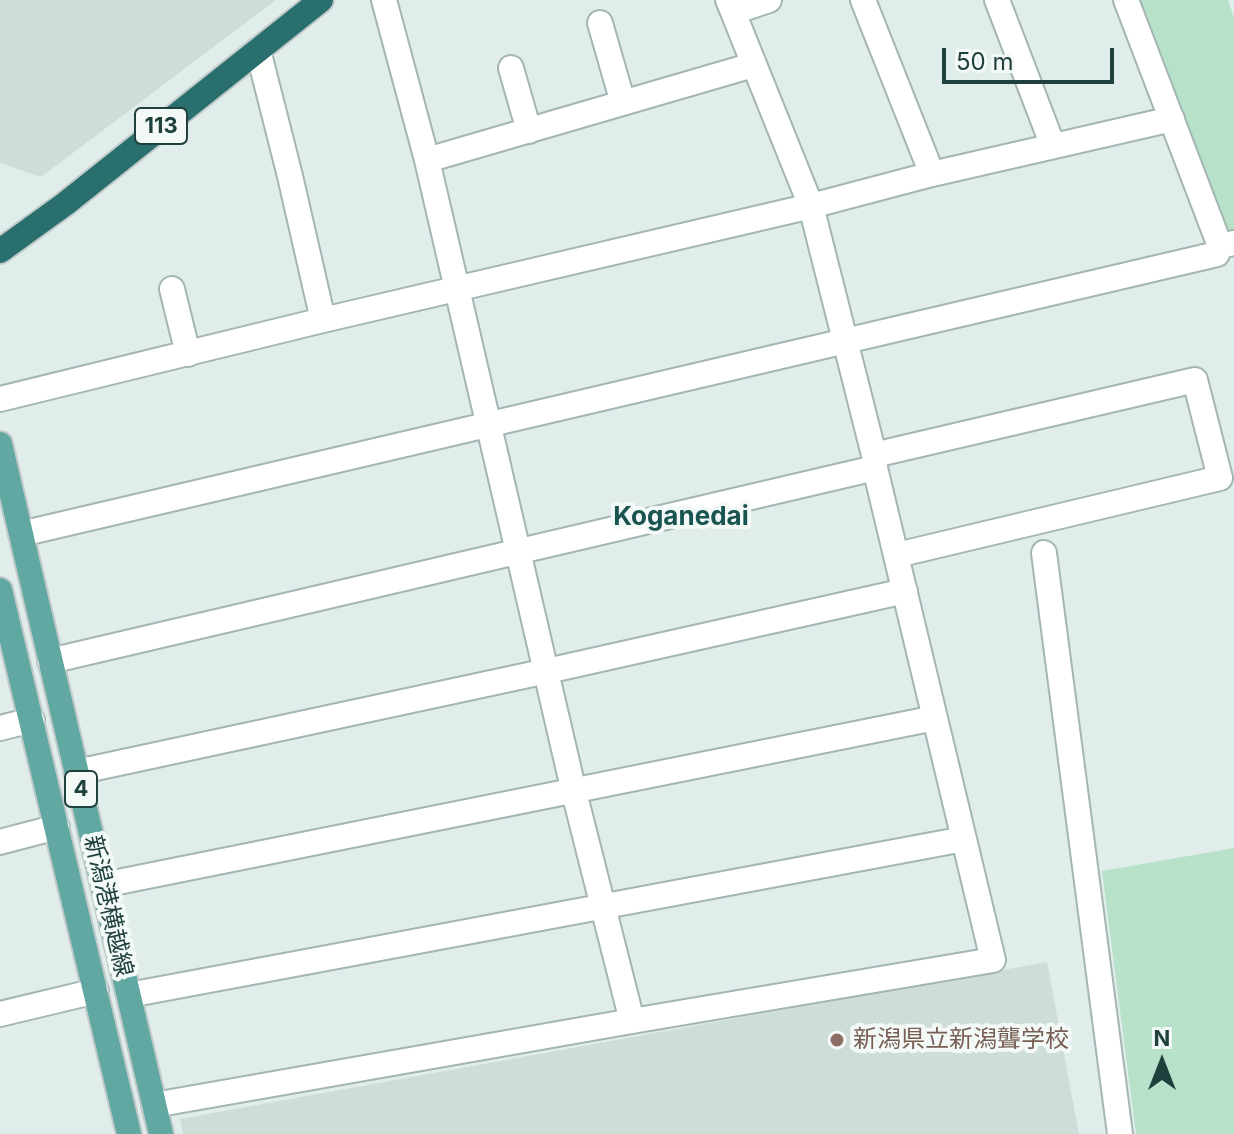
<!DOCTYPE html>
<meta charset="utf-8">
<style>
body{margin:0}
#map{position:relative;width:1234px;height:1134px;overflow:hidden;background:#e1edea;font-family:Inter,sans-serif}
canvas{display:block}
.north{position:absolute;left:1122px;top:1022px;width:80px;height:80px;-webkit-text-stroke:6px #f2f9f7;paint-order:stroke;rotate:0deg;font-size:22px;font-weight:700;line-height:32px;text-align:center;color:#1f403d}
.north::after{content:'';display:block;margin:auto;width:28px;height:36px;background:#1f403d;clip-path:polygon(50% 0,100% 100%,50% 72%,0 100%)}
.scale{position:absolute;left:942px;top:48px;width:172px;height:36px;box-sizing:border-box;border:4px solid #1f403d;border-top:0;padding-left:10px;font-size:24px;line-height:28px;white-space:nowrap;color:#1f403d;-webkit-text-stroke:6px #f2f9f7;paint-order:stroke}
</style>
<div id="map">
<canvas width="1234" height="1134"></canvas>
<div class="north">N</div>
<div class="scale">50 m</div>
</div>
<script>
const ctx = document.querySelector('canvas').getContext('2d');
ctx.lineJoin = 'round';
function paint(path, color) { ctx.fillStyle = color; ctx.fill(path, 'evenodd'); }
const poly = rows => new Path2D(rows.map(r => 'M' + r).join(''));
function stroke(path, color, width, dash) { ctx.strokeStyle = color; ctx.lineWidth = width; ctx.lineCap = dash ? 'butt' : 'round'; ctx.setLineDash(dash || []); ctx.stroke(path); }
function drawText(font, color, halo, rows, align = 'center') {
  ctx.font = font + ' Inter,"Noto Sans JP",sans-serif'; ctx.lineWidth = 8; ctx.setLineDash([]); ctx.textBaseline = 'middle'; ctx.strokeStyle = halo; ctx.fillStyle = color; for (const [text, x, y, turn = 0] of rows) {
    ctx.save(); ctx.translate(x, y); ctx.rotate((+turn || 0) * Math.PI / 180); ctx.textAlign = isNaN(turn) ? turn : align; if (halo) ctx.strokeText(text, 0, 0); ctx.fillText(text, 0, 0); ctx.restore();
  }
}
const built = poly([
 [0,0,276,0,41,177,0,163],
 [1047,962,1079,1134,183,1134,180,1119]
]);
const green = poly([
 [1126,0,1228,0,1234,18,1234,243,1220,246],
 [1234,848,1234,1134,1136,1134,1102,871]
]);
const minor = poly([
 [384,0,427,160,574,792,632,1021],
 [728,0,733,12,769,0],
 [863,0,932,174],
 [997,0,1053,146],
 [1126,0,1220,246],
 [600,23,623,103],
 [258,50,290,176,323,320],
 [511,68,529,131],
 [427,160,753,65],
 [172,289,188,354],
 [0,399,323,320,811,206,932,174,1172,119],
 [874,455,1195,380,1220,478,897,555],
 [21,534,1217,254,1220,246,1234,243],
 [1044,553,1120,1134],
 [50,661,875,468],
 [0,728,32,720],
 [77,772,547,671,905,591],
 [0,842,57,827],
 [103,885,935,718],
 [129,995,964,839],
 [0,1014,96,991],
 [154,1105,632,1021,993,960,875,468,874,455,811,206,733,12]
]);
const major = poly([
 [0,444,161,1134],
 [0,590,129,1134]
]);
const highway = poly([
 [0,251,65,204,321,0]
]);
const markers = [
 [837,1040,8,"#8d6e63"]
];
const shields = [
 [161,126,52],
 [81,789,32]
];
const shieldNames = [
 ["113",161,126],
 ["4",81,789]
];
const streetNames = [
 ["新潟港横越線",108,906,77]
];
const educationNames = [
 ["新潟県立新潟聾学校",853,1040]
];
const neighbourhoodNames = [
 ["Koganedai",681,517]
];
paint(built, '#cfddd9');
paint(green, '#b8e1ca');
stroke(minor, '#a3b6b3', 28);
stroke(major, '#c0cac9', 28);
stroke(highway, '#c0cac9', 28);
stroke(minor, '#fff', 24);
stroke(major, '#61a7a2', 24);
stroke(highway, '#286f6d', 24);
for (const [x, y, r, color] of markers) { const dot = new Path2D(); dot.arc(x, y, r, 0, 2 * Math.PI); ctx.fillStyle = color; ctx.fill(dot); stroke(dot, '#f2f9f7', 3); }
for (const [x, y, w] of shields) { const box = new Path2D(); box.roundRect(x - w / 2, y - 18, w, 36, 6); ctx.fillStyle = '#f2f9f7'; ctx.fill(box); stroke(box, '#1f403d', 2); }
drawText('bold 22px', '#1f403d', null, shieldNames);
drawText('24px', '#1f403d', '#f2f9f7', streetNames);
drawText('24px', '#785e54', '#f2f9f7', educationNames, 'left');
drawText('bold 26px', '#195450', '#f2f9f7', neighbourhoodNames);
</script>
